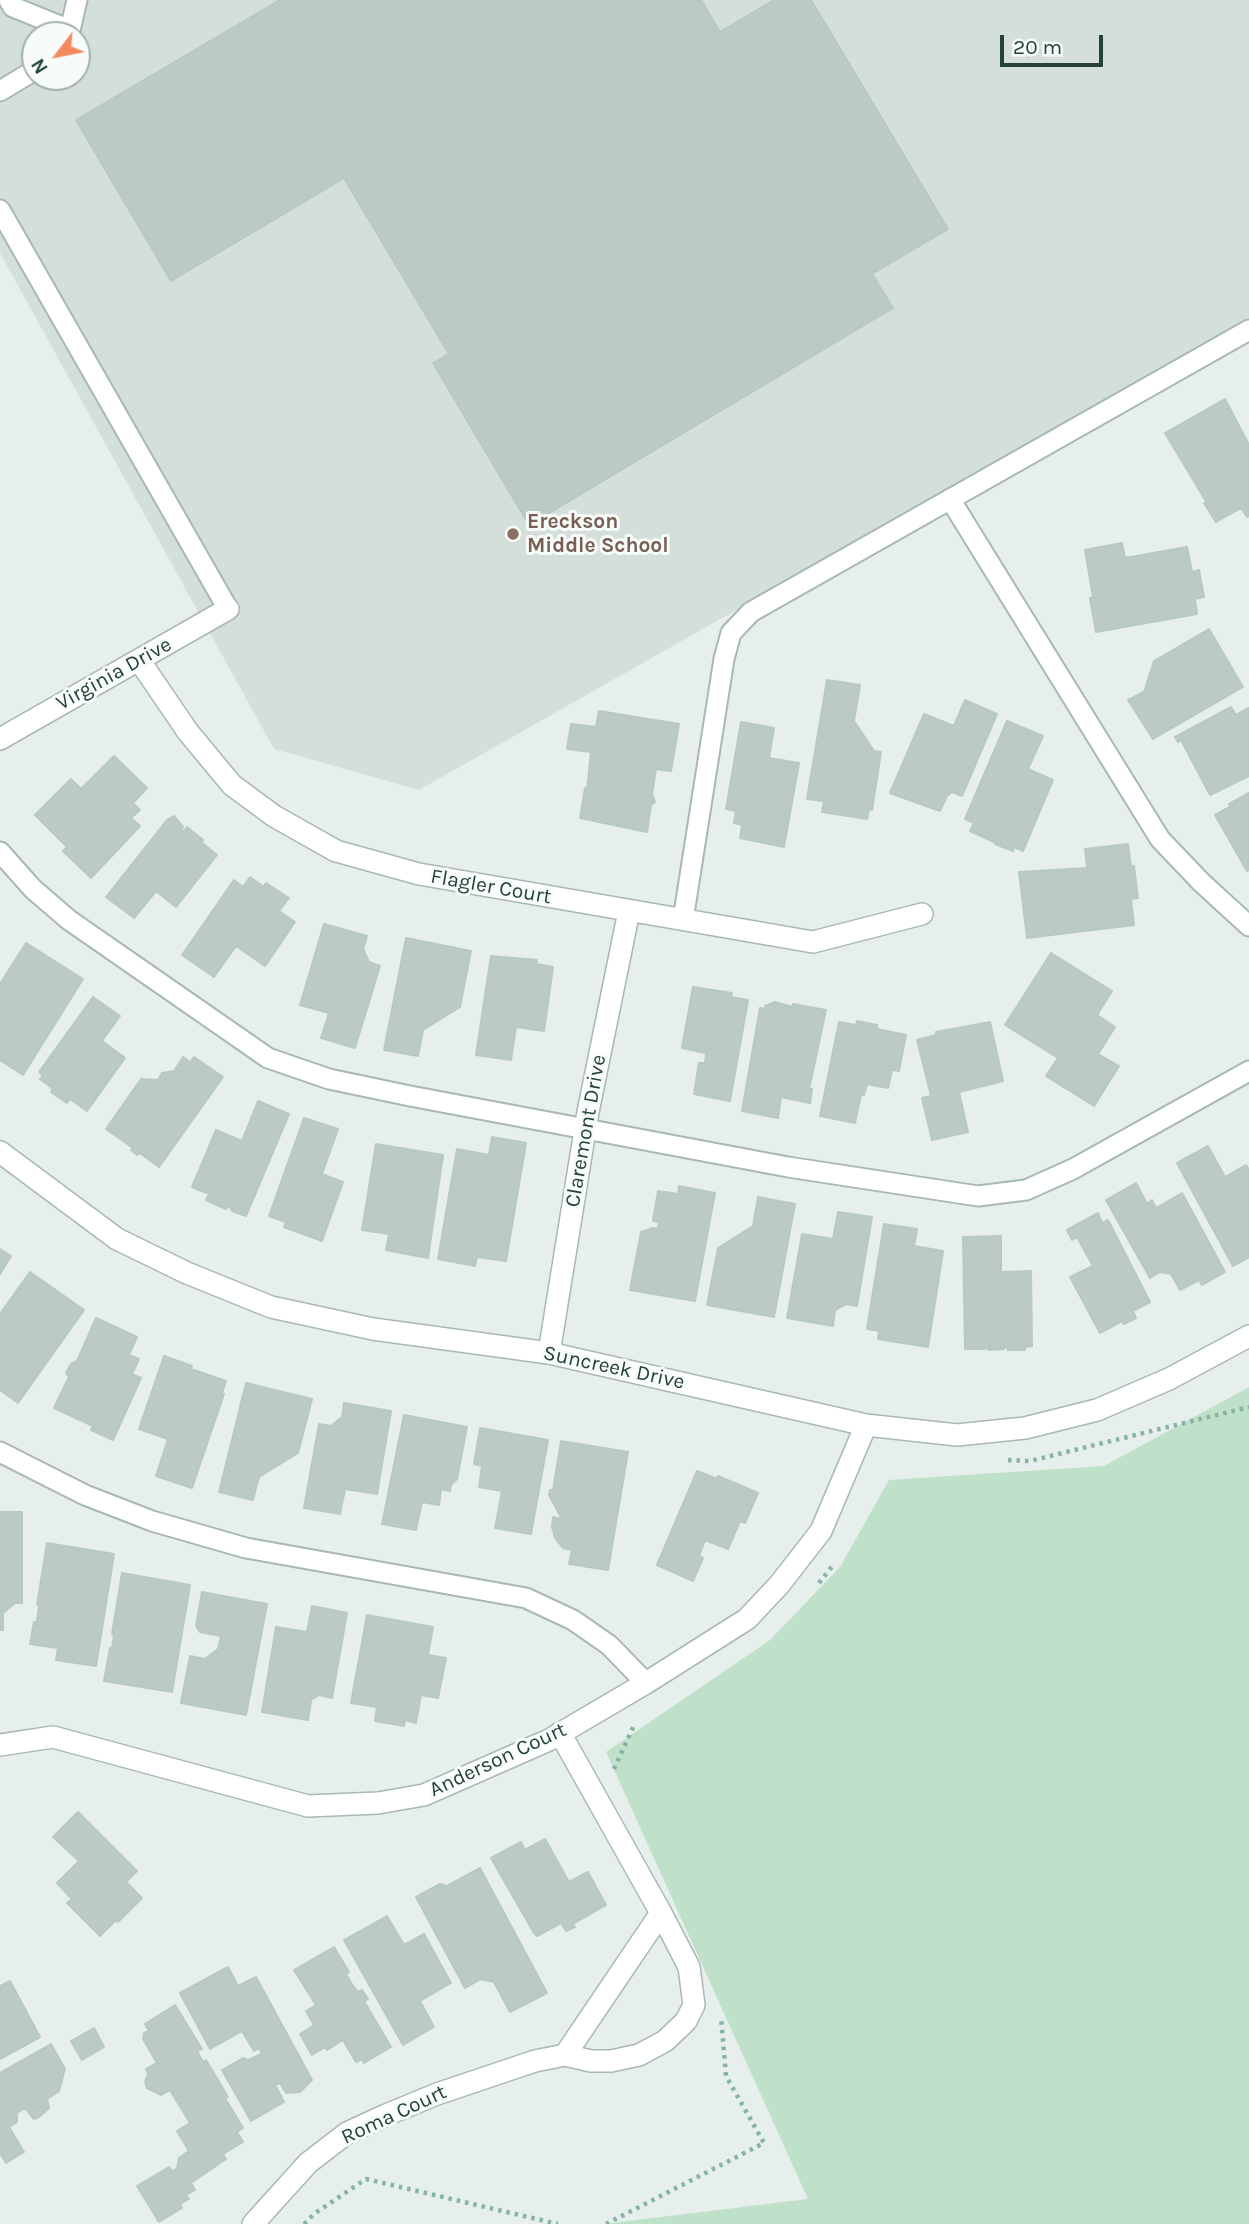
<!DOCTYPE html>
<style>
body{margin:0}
#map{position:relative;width:1249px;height:2224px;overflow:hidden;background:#e6efeb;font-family:Karla,sans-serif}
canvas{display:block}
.north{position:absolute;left:21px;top:21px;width:70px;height:70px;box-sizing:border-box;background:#f7fbf9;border:2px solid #a3b1ad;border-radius:50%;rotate:238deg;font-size:19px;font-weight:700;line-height:28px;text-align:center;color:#24423b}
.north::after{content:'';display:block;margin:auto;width:24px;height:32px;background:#f5895d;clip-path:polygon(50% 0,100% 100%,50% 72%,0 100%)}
.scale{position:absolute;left:1000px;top:35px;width:103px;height:32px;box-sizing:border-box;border:4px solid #24423b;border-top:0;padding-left:9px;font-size:21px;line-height:24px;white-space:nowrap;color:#24423b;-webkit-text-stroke:5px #f7fbf9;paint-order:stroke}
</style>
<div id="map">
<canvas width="1249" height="2224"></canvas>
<div class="north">N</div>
<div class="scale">20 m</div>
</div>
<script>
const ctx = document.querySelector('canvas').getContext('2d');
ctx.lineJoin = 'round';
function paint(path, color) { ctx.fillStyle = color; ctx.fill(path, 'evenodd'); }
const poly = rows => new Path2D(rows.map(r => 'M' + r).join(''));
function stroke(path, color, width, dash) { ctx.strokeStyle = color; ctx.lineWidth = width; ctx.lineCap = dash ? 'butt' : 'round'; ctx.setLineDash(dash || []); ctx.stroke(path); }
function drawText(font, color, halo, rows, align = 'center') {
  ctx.font = font + ' Karla,sans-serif'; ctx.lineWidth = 6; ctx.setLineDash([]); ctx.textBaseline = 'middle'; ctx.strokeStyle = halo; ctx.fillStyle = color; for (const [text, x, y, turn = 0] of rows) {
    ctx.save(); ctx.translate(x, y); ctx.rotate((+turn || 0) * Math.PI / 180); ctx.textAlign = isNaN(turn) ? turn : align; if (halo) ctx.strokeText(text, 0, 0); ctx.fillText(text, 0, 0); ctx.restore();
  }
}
const built = poly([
 [0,0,1249,0,1249,319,419,790,274,749,0,253],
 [35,35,77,35,77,77,35,77]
]);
const green = poly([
 [1249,1387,1249,2224,604,2224,808,2199,606,1752,770,1640,840,1567,889,1480,1104,1466]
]);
const building = poly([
 [280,0,701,0,720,32,774,0,811,0,948,229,872,274,893,308,529,525,433,363,449,354,344,178,171,281,76,120,280,0],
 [1225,399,1249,445,1249,516,1247,517,1241,508,1216,522,1204,503,1207,503,1165,433,1225,399],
 [1122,543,1125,558,1187,547,1192,572,1199,570,1204,597,1195,599,1197,614,1096,632,1090,598,1093,597,1085,550,1122,543],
 [1209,629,1243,687,1153,739,1128,700,1144,692,1154,661,1209,629],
 [827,680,860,685,854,721,874,751,881,752,872,810,869,809,867,819,822,812,824,801,807,799,827,680],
 [965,700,997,714,962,796,952,792,947,796,940,811,890,793,924,714,954,726,965,700],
 [1231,707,1236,715,1249,708,1249,776,1210,795,1181,740,1178,742,1175,737,1231,707],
 [599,711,679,724,671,771,656,769,652,794,655,802,651,805,647,832,580,818,585,788,587,789,591,752,567,749,571,724,596,727,599,711],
 [1007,721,1043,736,1028,769,1053,780,1023,851,1014,847,1013,851,995,844,998,838,995,838,994,842,970,831,974,823,965,819,1007,721],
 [741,722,774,728,769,758,799,763,784,847,740,838,742,825,734,823,736,811,726,809,741,722],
 [114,756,147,788,133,803,140,810,131,818,140,826,91,878,63,851,67,847,35,815,71,779,81,789,114,756],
 [1249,793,1249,870,1247,871,1215,815,1230,807,1229,804,1249,793],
 [174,816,183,827,181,830,183,832,187,827,203,840,201,842,217,855,176,907,156,891,134,918,106,897,167,820,174,816],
 [1128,844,1131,867,1134,866,1138,898,1131,899,1134,925,1027,938,1019,872,1087,868,1085,849,1128,844],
 [250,877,264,887,266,883,289,898,279,911,295,922,265,966,236,946,214,977,182,955,234,880,243,887,250,877],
 [324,924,367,936,363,949,369,962,380,966,355,1048,321,1038,329,1013,300,1005,324,924],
 [406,938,471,951,460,1007,423,1030,418,1056,384,1050,406,938],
 [26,943,83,979,23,1075,0,1060,0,984,26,943],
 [1051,953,1112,991,1097,1015,1115,1027,1098,1054,1119,1066,1094,1106,1046,1076,1058,1058,1005,1025,1051,953],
 [491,956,537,960,536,964,553,967,544,1031,516,1027,511,1060,476,1055,491,956],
 [693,987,732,993,731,997,748,1000,730,1101,694,1094,699,1063,705,1063,706,1053,682,1048,693,987],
 [93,997,120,1016,102,1041,125,1058,87,1111,70,1099,67,1103,51,1092,53,1089,40,1079,43,1075,39,1072,93,997],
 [775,1002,792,1007,793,1004,826,1010,809,1089,812,1089,810,1103,781,1097,778,1118,742,1111,760,1008,765,1009,765,1006,775,1002],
 [857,1021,877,1025,877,1029,906,1035,899,1071,892,1070,888,1088,867,1084,864,1095,861,1095,855,1123,820,1116,839,1022,856,1025,857,1021],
 [990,1022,1003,1081,959,1092,968,1132,932,1140,922,1098,931,1096,917,1040,936,1035,936,1032,990,1022],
 [183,1057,190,1062,194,1057,223,1077,159,1167,140,1153,137,1155,131,1150,133,1148,106,1129,141,1079,158,1080,162,1073,174,1071,183,1057],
 [258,1101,289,1114,246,1216,232,1211,229,1205,226,1209,206,1200,209,1194,192,1187,216,1130,242,1141,258,1101],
 [304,1118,338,1129,322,1174,343,1182,322,1241,284,1227,286,1222,269,1216,304,1118],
 [492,1137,526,1143,506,1261,477,1257,475,1266,438,1259,457,1149,489,1155,492,1137],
 [376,1144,443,1155,428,1258,386,1250,389,1234,362,1230,376,1144],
 [1208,1146,1225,1177,1246,1165,1249,1170,1249,1257,1233,1266,1177,1163,1208,1146],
 [1136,1183,1147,1204,1152,1200,1156,1208,1182,1193,1225,1272,1202,1285,1199,1280,1180,1290,1171,1274,1160,1272,1150,1278,1106,1200,1136,1183],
 [679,1186,715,1193,695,1301,630,1290,641,1232,653,1228,658,1229,659,1222,653,1221,658,1191,678,1194,679,1186],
 [758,1197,795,1204,774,1317,707,1305,718,1248,753,1226,758,1197],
 [838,1212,872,1217,857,1306,846,1304,835,1310,833,1326,787,1318,802,1234,833,1239,838,1212],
 [1098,1213,1102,1223,1108,1220,1150,1302,1133,1311,1136,1318,1124,1324,1122,1321,1100,1333,1070,1277,1093,1266,1077,1237,1072,1240,1067,1230,1098,1213],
 [884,1224,917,1229,914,1246,943,1251,928,1347,878,1339,879,1331,867,1329,884,1224],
 [1001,1236,1001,1272,1031,1271,1032,1346,1025,1347,1025,1350,1008,1350,1005,1344,1004,1349,988,1350,990,1344,985,1349,965,1349,963,1237,1001,1236],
 [0,1249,11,1256,0,1274,0,1249],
 [30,1272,84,1310,18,1403,0,1390,0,1314,30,1272],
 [96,1318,137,1337,129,1355,139,1359,132,1374,141,1378,113,1440,91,1430,93,1426,54,1408,69,1377,66,1373,71,1364,77,1361,96,1318],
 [164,1356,192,1366,191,1369,226,1381,222,1393,224,1394,192,1488,156,1476,168,1439,139,1429,164,1356],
 [246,1383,312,1399,298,1453,259,1477,253,1500,219,1492,246,1383],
 [344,1403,391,1411,377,1494,345,1489,340,1514,304,1508,319,1424,331,1426,342,1417,344,1403],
 [404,1415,467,1427,457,1479,451,1485,450,1491,441,1489,439,1505,422,1502,416,1530,382,1524,404,1415],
 [480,1428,548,1440,531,1534,495,1528,502,1491,479,1487,482,1466,474,1464,480,1428],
 [561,1441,628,1452,608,1570,569,1564,572,1550,563,1548,555,1538,552,1527,553,1517,562,1519,549,1495,550,1490,553,1490,561,1441],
 [697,1471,717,1479,718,1476,758,1493,745,1523,740,1521,728,1549,705,1540,699,1556,703,1558,693,1581,657,1565,697,1471],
 [0,1512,22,1512,22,1603,15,1603,3,1613,3,1630,0,1630,0,1512],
 [47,1543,114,1554,96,1666,56,1660,58,1648,30,1644,34,1622,37,1622,39,1605,37,1605,47,1543],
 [122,1573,190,1585,172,1692,104,1681,110,1648,112,1649,114,1635,112,1634,122,1573],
 [202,1592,267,1604,246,1715,181,1703,190,1656,205,1659,218,1649,221,1636,200,1632,196,1626,202,1592],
 [312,1606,347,1613,332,1698,319,1695,311,1700,308,1720,262,1712,276,1627,307,1632,312,1606],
 [367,1615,433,1627,428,1655,446,1658,438,1698,421,1695,416,1723,405,1720,404,1726,375,1721,377,1707,351,1703,367,1615],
 [78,1812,137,1871,126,1882,142,1898,118,1922,116,1920,100,1936,67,1903,72,1899,57,1883,79,1861,53,1837,78,1812],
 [545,1839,569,1882,588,1872,606,1905,573,1924,575,1927,566,1931,561,1923,537,1936,534,1933,491,1858,521,1842,525,1850,545,1839],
 [480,1868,547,1993,510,2012,494,1982,481,1979,465,1988,416,1897,440,1884,447,1886,480,1868],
 [387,1916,404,1945,424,1934,451,1983,420,2001,434,2027,403,2045,344,1940,387,1916],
 [334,1947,349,1972,346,1974,353,1986,358,1992,362,1990,368,1999,364,2001,391,2047,364,2063,362,2059,356,2062,343,2040,327,2050,325,2047,312,2055,300,2034,314,2025,306,2011,316,2005,294,1970,334,1947],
 [228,1967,238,1986,256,1977,312,2080,300,2092,286,2093,280,2083,275,2085,284,2102,251,2121,222,2070,243,2058,248,2060,262,2054,259,2048,254,2051,242,2031,210,2049,180,1993,228,1967],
 [10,1981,40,2037,0,2059,0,1986,10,1981],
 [175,2005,202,2049,197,2051,203,2062,206,2060,228,2097,225,2098,243,2128,237,2132,243,2142,223,2154,226,2159,191,2183,195,2190,186,2195,189,2199,180,2204,182,2208,159,2222,137,2186,169,2167,172,2171,177,2169,179,2158,189,2151,177,2131,190,2123,170,2090,161,2095,147,2088,145,2082,148,2074,146,2069,157,2063,143,2039,144,2033,149,2031,145,2024,175,2005],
 [94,2028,104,2047,82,2060,71,2041,94,2028],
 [51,2044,65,2069,59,2091,47,2099,49,2108,39,2117,34,2119,25,2108,17,2113,17,2122,9,2127,24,2152,6,2163,0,2153,0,2073,51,2044]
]);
const path = poly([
 [1008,1460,1030,1461,1249,1407],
 [819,1583,833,1565],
 [614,1769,635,1723],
 [304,2224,314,2214,366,2179,558,2224],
 [606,2224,764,2143,726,2076,721,2017]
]);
const service = poly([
 [9,0,13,7,70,30],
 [69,35,77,0],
 [0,91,35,70],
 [0,210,228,609],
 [950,499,1160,839,1201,882,1249,926],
 [0,852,33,889,69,920,268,1058,329,1079,410,1096,788,1167,978,1196,1026,1190,1073,1169,1249,1071],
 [683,920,724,659,731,633,751,612,1249,330],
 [0,1452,85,1495,152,1521,246,1548,526,1598,573,1620,609,1645,646,1683]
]);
const minor = poly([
 [139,660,188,732,232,785,274,816,336,851,419,874,813,942,922,914],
 [0,739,228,609],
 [549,1353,588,1112,629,911],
 [0,1745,53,1737,308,1806,378,1803,424,1795,549,1740,646,1683,747,1619,779,1585,821,1531,866,1425],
 [565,2055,661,1913],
 [253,2224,308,2163,347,2133,386,2115,437,2094,535,2061,565,2055,591,2061,611,2061,639,2055,665,2041,686,2021,694,2005,689,1967,661,1913,560,1733]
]);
const tertiary = poly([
 [0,1152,117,1239,187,1273,271,1307,373,1329,549,1353,866,1425,957,1435,1025,1428,1097,1410,1169,1379,1249,1336]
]);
const markers = [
 [513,534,7,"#8d6e63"]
];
const educationNames = [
 ["Ereckson",527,522],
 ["Middle School",527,546]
];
const streetNames = [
 ["Virginia Drive",114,674,-29],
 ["Flagler Court",491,887,10],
 ["Claremont Drive",586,1131,-80],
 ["Suncreek Drive",614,1368,12],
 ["Anderson Court",498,1760,-25],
 ["Roma Court",394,2115,-25]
];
paint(built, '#d4dfda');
paint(green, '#bfe0c9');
paint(building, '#bbcac4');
stroke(building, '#b8c9c3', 2);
stroke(service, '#a8b8b3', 23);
stroke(minor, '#a8b8b3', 24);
stroke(tertiary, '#a8b8b3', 24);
stroke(path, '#86b3a7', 4.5, [3.5, 5]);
stroke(service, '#fff', 19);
stroke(minor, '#fff', 21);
stroke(tertiary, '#fff', 21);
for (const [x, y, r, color] of markers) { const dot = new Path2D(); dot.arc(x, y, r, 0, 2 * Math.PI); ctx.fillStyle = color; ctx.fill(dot); stroke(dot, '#f7fbf9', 2.5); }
drawText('bold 21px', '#785e54', '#f7fbf9', educationNames, 'left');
drawText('21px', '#24423b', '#f7fbf9', streetNames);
</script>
